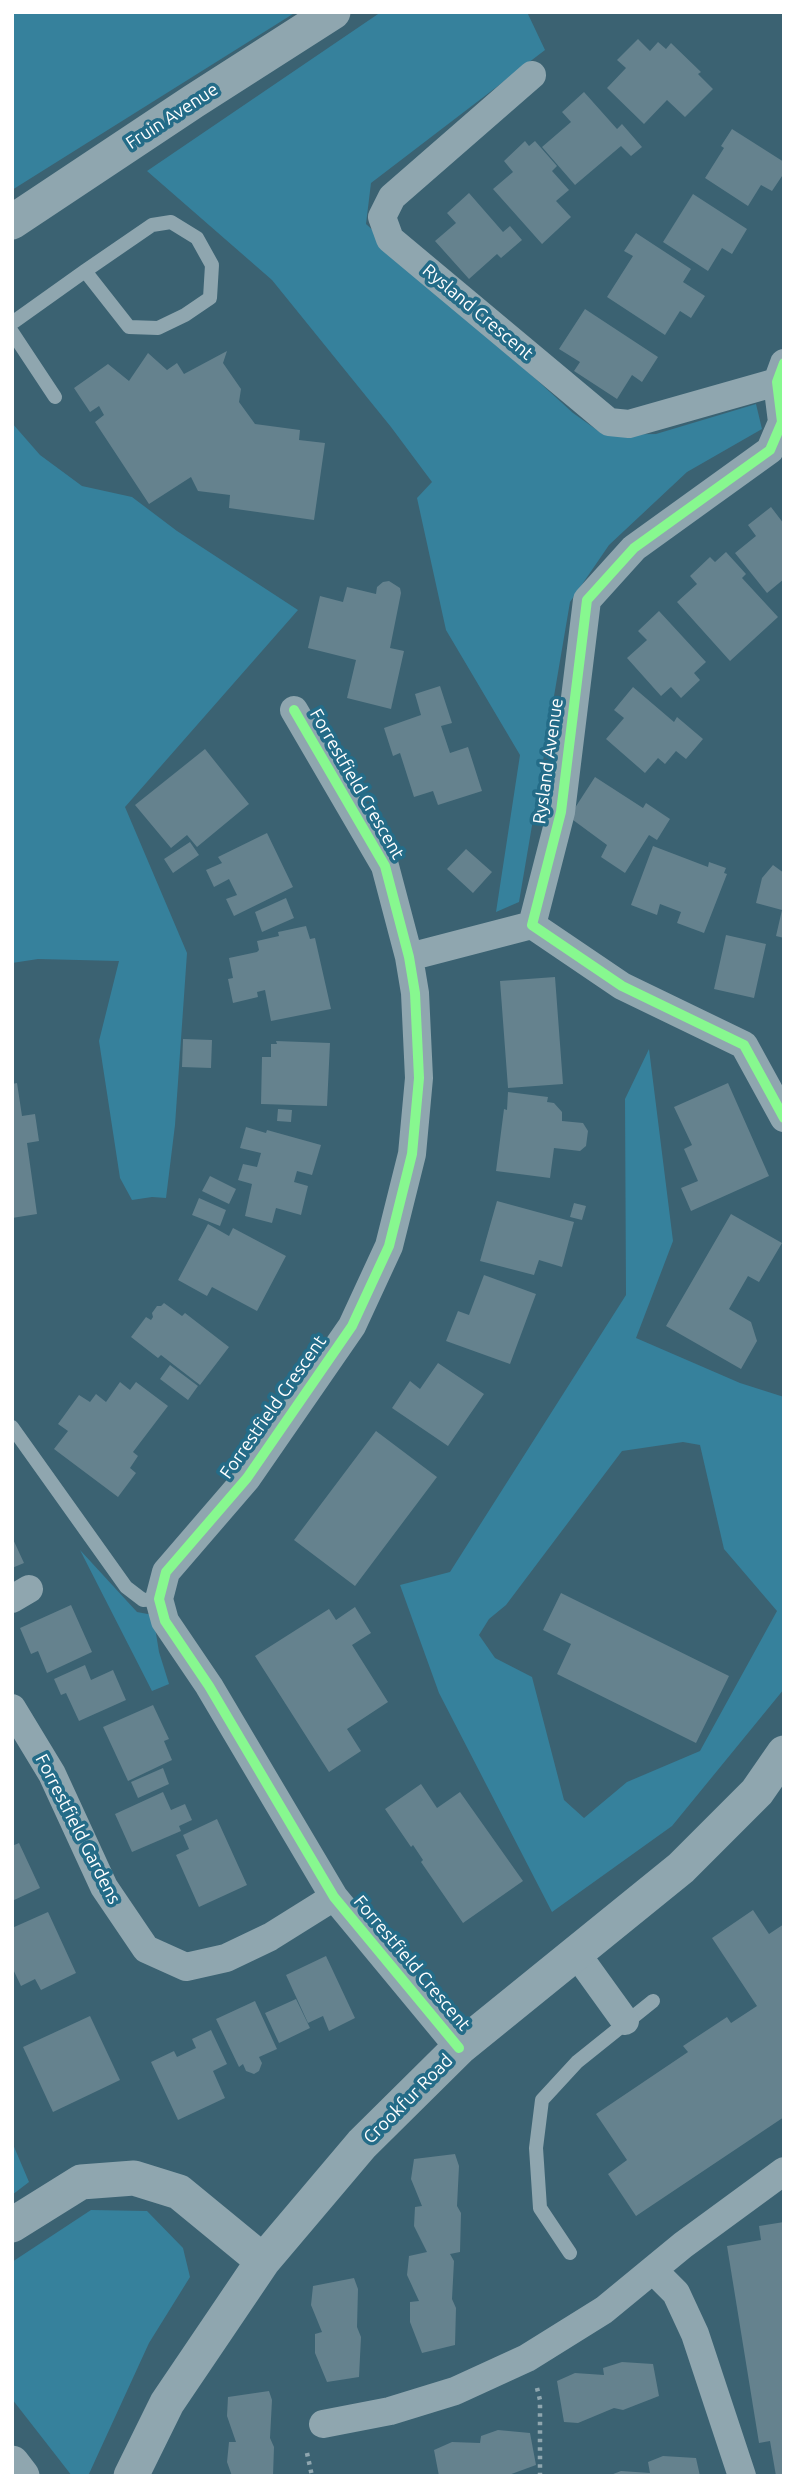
<!DOCTYPE html>
<style>
body{margin:0}
#map{position:relative;width:796px;height:2488px;overflow:hidden;background:#3b6272;font-family:Ubuntu,sans-serif}
canvas{display:block}
.frame{position:absolute;inset:0;border:14px solid #fff;pointer-events:none}
</style>
<div id="map">
<canvas width="796" height="2488"></canvas>
<div class="frame"></div>
</div>
<script>
const ctx = document.querySelector('canvas').getContext('2d');
ctx.lineJoin = 'round';
function paint(path, color) { ctx.fillStyle = color; ctx.fill(path, 'evenodd'); }
const poly = rows => new Path2D(rows.map(r => 'M' + r).join(''));
function stroke(path, color, width, dash) { ctx.strokeStyle = color; ctx.lineWidth = width; ctx.lineCap = dash ? 'butt' : 'round'; ctx.setLineDash(dash || []); ctx.stroke(path); }
function drawText(font, color, halo, rows, align = 'center') {
  ctx.font = font + ' Ubuntu,sans-serif'; ctx.lineWidth = 7; ctx.setLineDash([]); ctx.textBaseline = 'middle'; ctx.strokeStyle = halo; ctx.fillStyle = color; for (const [text, x, y, turn = 0] of rows) {
    ctx.save(); ctx.translate(x, y); ctx.rotate((+turn || 0) * Math.PI / 180); ctx.textAlign = isNaN(turn) ? turn : align; if (halo) ctx.strokeText(text, 0, 0); ctx.fillText(text, 0, 0); ctx.restore();
  }
}
const green = poly([
 [12,12,296,12,12,190],
 [381,12,527,12,545,50,371,183,366,224,573,413,604,435,656,434,756,404,762,429,687,472,609,545,570,602,519,902,496,912,520,755,446,630,417,498,432,482,391,427,272,280,147,171],
 [12,423,40,455,82,486,132,497,177,531,298,610,125,807,187,953,175,1125,166,1198,152,1197,132,1200,120,1178,99,1041,119,961,38,959,12,963],
 [649,1049,673,1241,636,1338,740,1383,784,1397,784,1689,672,1826,552,1912,439,1693,400,1585,450,1572,626,1295,625,1099],
 [683,1442,700,1445,724,1549,777,1611,700,1751,627,1782,584,1818,564,1800,532,1677,495,1658,479,1635,489,1619,506,1605,622,1451],
 [80,1550,137,1612,153,1615,159,1652,169,1684,152,1691],
 [12,2142,29,2182,12,2195],
 [91,2210,147,2211,183,2248,190,2277,149,2343,88,2476,72,2476,12,2399,12,2262]
]);
const building = poly([
 [638,39,650,51,658,42,666,49,671,43,701,72,698,74,713,89,685,117,667,100,644,124,607,88,626,68,617,60],
 [584,92,617,129,622,124,642,147,631,156,621,146,575,185,542,147,571,122,562,112],
 [732,129,784,162,784,173,772,191,761,185,748,206,705,178,724,148,721,146],
 [525,141,529,146,535,141,557,166,552,171,569,190,556,201,571,217,542,244,493,189,513,172,504,161],
 [469,193,503,232,510,226,522,240,501,258,497,254,469,279,435,241,456,223,447,213],
 [693,194,747,229,732,254,722,248,708,271,663,242],
 [636,233,691,269,683,282,705,296,691,318,680,311,665,335,607,297,633,256,624,251],
 [585,309,658,357,642,382,632,375,617,399,574,371,580,362,559,349],
 [227,351,223,363,241,389,239,402,255,424,300,430,299,440,325,443,314,520,229,508,230,495,198,491,191,477,149,504,95,422,104,415,99,406,90,412,74,388,108,364,129,381,148,353,167,370,177,363,184,374],
 [771,507,784,524,784,579,767,593,735,553,756,536,748,525],
 [726,552,746,574,742,578,778,617,730,661,677,602,697,584,690,576,710,557,715,562],
 [389,581,400,588,401,593,390,648,404,651,391,709,347,698,356,660,308,648,320,596,343,602,347,587,376,594,377,587,383,582],
 [659,611,706,662,694,673,700,680,681,698,671,687,661,696,627,658,647,640,638,631],
 [440,686,452,723,441,726,450,753,468,747,482,791,438,805,433,791,414,797,400,753,393,756,384,728,421,715,415,694],
 [633,687,674,722,677,717,703,739,686,759,676,751,665,764,658,758,645,773,606,739,624,718,614,710],
 [205,749,249,804,197,847,187,835,171,848,135,805],
 [595,777,643,808,646,803,670,819,657,840,649,835,625,873,601,857,607,845,569,817],
 [267,833,293,887,234,916,226,899,237,895,229,879,214,887,206,870,222,863,218,857],
 [190,842,199,855,173,873,164,859],
 [653,846,708,867,709,862,726,868,724,873,727,874,704,933,677,923,681,912,660,904,657,915,631,905],
 [466,849,492,872,473,893,447,869],
 [773,865,784,873,784,938,776,936,782,910,756,903,762,878],
 [286,898,294,918,262,932,255,912],
 [306,926,310,939,315,938,331,1009,271,1021,265,990,257,992,258,997,233,1003,228,979,233,978,229,958,257,952,259,950,257,941,279,936,278,932],
 [726,935,766,944,754,998,714,989],
 [555,977,563,1084,508,1088,500,981],
 [183,1039,212,1040,211,1068,182,1067],
 [276,1041,330,1043,327,1106,261,1104,262,1057,271,1057,271,1044,277,1044],
 [17,1083,22,1116,35,1114,39,1141,27,1143,37,1214,12,1218,12,1084],
 [728,1083,769,1176,691,1211,681,1188,698,1181,684,1149,692,1145,674,1107],
 [508,1092,548,1097,547,1102,554,1103,562,1112,562,1121,583,1123,588,1131,586,1146,580,1151,554,1148,550,1178,496,1171,504,1109,507,1110],
 [278,1109,292,1110,291,1122,277,1121],
 [246,1127,266,1133,267,1130,321,1145,312,1175,297,1171,294,1182,308,1186,301,1215,276,1208,272,1223,245,1216,252,1184,238,1180,243,1164,257,1167,261,1153,240,1148],
 [210,1176,236,1189,229,1204,202,1191],
 [199,1198,226,1210,220,1226,192,1215],
 [497,1201,574,1222,562,1267,539,1260,534,1275,480,1261],
 [574,1203,586,1206,582,1220,570,1217],
 [731,1214,782,1243,759,1282,748,1276,729,1309,751,1322,757,1341,741,1369,666,1326],
 [208,1224,229,1236,233,1228,286,1256,257,1311,212,1287,207,1296,178,1280],
 [484,1275,536,1294,510,1364,446,1341,458,1311,469,1315],
 [164,1303,182,1316,185,1313,229,1347,200,1385,161,1355,158,1358,131,1337,146,1317,151,1320,153,1317,152,1313,157,1306,161,1306],
 [438,1363,484,1394,448,1446,392,1408,410,1381,420,1389],
 [170,1365,198,1386,188,1400,160,1379],
 [120,1382,130,1390,136,1382,168,1406,133,1452,138,1456,130,1468,136,1473,118,1497,54,1449,68,1431,58,1424,79,1395,90,1402,96,1394,106,1402],
 [376,1431,437,1477,355,1586,294,1540],
 [12,1537,24,1563,12,1568],
 [561,1593,729,1676,696,1743,557,1674,571,1644,543,1630],
 [71,1605,92,1652,47,1673,38,1651,31,1654,20,1628],
 [355,1607,371,1633,352,1645,388,1702,347,1729,361,1751,329,1772,255,1656,329,1609,336,1620],
 [85,1665,91,1680,113,1670,126,1700,79,1721,66,1693,61,1695,54,1679],
 [153,1705,169,1739,164,1741,172,1760,128,1781,103,1727],
 [163,1768,169,1784,138,1798,131,1782],
 [421,1784,437,1808,460,1792,523,1881,463,1923,421,1862,423,1860,413,1845,411,1847,385,1809],
 [163,1792,171,1810,185,1804,192,1820,179,1826,181,1831,132,1852,115,1814],
 [217,1819,247,1885,199,1907,176,1855,189,1849,183,1835],
 [19,1843,40,1888,12,1901,12,1846],
 [753,1910,769,1934,784,1924,784,2117,636,2216,608,2174,627,2160,596,2114,688,2052,683,2046,727,2017,731,2023,757,2006,712,1938],
 [48,1912,76,1973,41,1990,35,1979,21,1986,12,1967,12,1928],
 [326,1956,355,2018,329,2031,323,2016,308,2023,286,1975],
 [296,1999,310,2028,279,2043,265,2013],
 [255,2001,277,2049,259,2057,262,2063,259,2071,254,2074,246,2071,243,2064,239,2067,216,2019],
 [90,2016,120,2080,53,2112,23,2047],
 [211,2030,227,2064,213,2071,225,2098,178,2120,151,2062,174,2051,177,2057,196,2048,192,2039],
 [455,2154,459,2166,457,2206,461,2213,460,2252,450,2254,454,2261,452,2299,456,2308,455,2345,422,2353,410,2322,410,2302,419,2301,407,2275,409,2256,427,2252,414,2226,415,2207,422,2206,411,2179,414,2159],
 [784,2222,784,2476,776,2476,770,2441,759,2443,727,2246,761,2240,759,2226],
 [354,2278,358,2289,357,2327,361,2337,359,2377,327,2382,315,2353,315,2334,322,2332,311,2305,313,2286],
 [622,2362,653,2364,659,2396,623,2410,614,2408,578,2423,564,2422,557,2381,575,2373,604,2375,603,2368],
 [269,2391,272,2400,270,2438,274,2447,273,2476,232,2476,227,2462,229,2442,236,2442,227,2416,228,2397],
 [498,2430,530,2433,536,2465,506,2476,439,2476,434,2450,452,2442,480,2443,481,2436],
 [663,2456,696,2458,700,2476,608,2476,621,2471,650,2473,648,2462]
]);
const path = poly([
 [537,2388,540,2400,540,2476],
 [307,2453,312,2476]
]);
const service = poly([
 [12,323,85,271,152,225,171,222,197,238,212,265,210,298,185,315,158,328,129,327,85,271],
 [12,332,55,397],
 [12,1427,126,1587,143,1600,159,1599],
 [570,2253,540,2208,536,2148,542,2100,577,2062,653,2001]
]);
const minor = poly([
 [532,75,392,197,382,217,390,239,609,422,629,424,777,382],
 [784,363,777,382,782,422,770,450,634,548,587,600,561,812,532,925,622,986,744,1045,784,1118],
 [294,710,385,866,409,957,415,993,419,1078,412,1154,389,1246,352,1326,247,1478,166,1572,159,1599,165,1621,209,1686,334,1897,459,2048],
 [409,957,532,925],
 [12,1599,29,1589],
 [12,1708,52,1774,104,1887,146,1949,186,1967,226,1958,270,1937,334,1897],
 [576,1953,625,2021],
 [653,2270,676,2293,695,2334,742,2476],
 [323,2424,390,2411,455,2391,527,2358,604,2310,683,2245,784,2171]
]);
const tertiary = poly([
 [12,222,194,101,333,12],
 [12,2225,81,2182,134,2178,179,2192,263,2261],
 [12,2463,22,2476],
 [131,2476,167,2403,263,2261,362,2144,459,2048,681,1868,757,1792,784,1753]
]);
const cycleway = poly([
 [784,363,777,382,782,422,770,450,634,548,587,600,561,812,532,925,622,986,744,1045,784,1118],
 [294,710,385,866,409,957,415,993,419,1078,412,1154,389,1246,352,1326,247,1478,166,1572,159,1599,165,1621,209,1686,334,1897,459,2048]
]);
const streetNames = [
 ["Fruin Avenue",172,116,-33],
 ["Rysland Crescent",478,312,40],
 ["Rysland Avenue",548,761,-82],
 ["Forrestfield Crescent",357,784,60],
 ["Forrestfield Crescent",273,1407,-55],
 ["Forrestfield Gardens",78,1829,63],
 ["Forrestfield Crescent",412,1963,50],
 ["Crookfur Road",408,2099,-45]
];
paint(green, '#36819c');
paint(building, '#65828e');
stroke(path, '#8fa6af', 4.5, [3.5, 5]);
stroke(service, '#8fa6af', 14);
stroke(minor, '#8fa6af', 28);
stroke(tertiary, '#8fa6af', 35);
stroke(cycleway, '#87f88f', 10);
drawText('18px', '#fff', '#246c88', streetNames);
</script>
